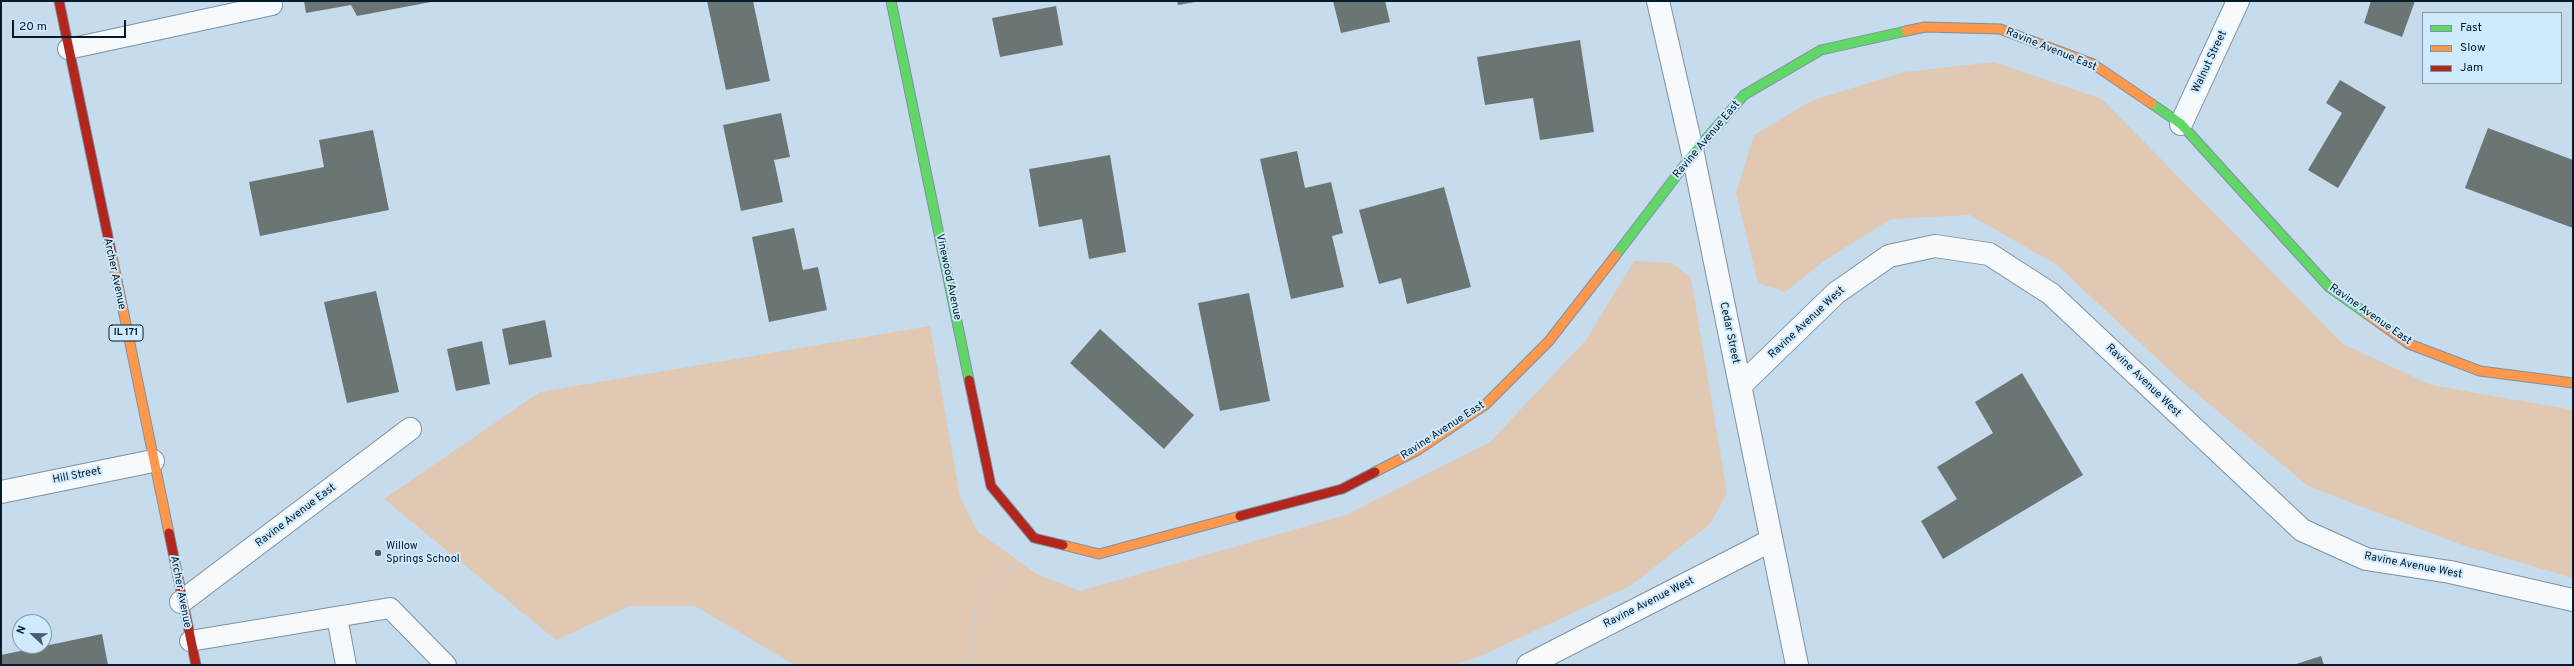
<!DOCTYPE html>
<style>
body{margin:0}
#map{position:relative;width:2574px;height:666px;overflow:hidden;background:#c6dbec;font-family:Overpass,sans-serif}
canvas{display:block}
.frame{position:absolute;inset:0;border:2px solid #021c2e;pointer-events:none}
.legend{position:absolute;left:2422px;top:12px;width:140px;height:72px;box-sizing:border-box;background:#cfe9fd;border:1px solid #7d97aa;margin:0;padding:5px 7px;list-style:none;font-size:12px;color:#021c2e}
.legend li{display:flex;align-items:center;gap:8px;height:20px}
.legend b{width:20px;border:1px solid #7d97aa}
.north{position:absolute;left:12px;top:614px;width:40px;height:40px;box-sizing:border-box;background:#cfe9fd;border:1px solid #7d97aa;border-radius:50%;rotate:292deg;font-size:11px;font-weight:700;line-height:16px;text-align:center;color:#021c2e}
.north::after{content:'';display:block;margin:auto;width:14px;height:18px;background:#475f70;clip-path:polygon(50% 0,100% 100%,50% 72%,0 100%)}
.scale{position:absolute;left:12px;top:20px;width:114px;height:18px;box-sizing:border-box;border:2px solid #021c2e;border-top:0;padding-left:5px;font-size:12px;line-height:14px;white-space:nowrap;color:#021c2e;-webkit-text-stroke:3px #cfe9fd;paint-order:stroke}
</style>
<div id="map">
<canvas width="2574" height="666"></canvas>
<div class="frame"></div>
<ul class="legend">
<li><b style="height:5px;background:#63d668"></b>Fast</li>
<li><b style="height:5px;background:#ff974d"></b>Slow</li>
<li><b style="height:5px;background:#b3261e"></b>Jam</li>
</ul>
<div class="north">N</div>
<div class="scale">20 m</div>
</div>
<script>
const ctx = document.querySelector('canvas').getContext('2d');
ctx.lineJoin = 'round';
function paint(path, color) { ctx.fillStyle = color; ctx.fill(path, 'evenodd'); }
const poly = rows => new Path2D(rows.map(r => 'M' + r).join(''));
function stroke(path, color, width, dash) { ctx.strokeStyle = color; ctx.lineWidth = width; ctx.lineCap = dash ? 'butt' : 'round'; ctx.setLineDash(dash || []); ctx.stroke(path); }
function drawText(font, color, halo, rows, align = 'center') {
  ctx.font = font + ' Overpass,sans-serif'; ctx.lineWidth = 4; ctx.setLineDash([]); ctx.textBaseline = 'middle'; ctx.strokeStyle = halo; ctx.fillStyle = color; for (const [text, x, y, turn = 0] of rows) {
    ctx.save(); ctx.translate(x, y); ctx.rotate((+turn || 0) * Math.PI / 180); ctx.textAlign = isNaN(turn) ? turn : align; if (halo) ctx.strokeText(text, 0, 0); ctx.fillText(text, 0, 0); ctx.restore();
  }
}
const green = poly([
 [1994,62,2102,99,2343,344,2431,385,2573,410,2573,578,2465,546,2308,486,2179,379,2057,265,1970,215,1891,219,1824,261,1785,292,1758,283,1736,193,1754,135,1813,100,1905,72],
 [1634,261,1672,263,1691,278,1727,493,1710,524,1630,586,1483,655,1454,665,795,665,695,606,630,606,556,640,384,499,540,392,930,326,960,497,978,532,1038,575,1080,591,1346,515,1490,442,1586,340]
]);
const building = poly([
 [304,1,431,1,431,2,357,16,351,5,306,13],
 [707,1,753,1,770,81,726,90],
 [1177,1,1194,1,1195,2,1178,5],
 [1333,1,1385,1,1390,22,1341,33],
 [2371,1,2415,1,2402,37,2364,23],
 [1056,6,1063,45,1000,57,992,18],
 [1580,40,1594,132,1540,140,1533,98,1485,105,1477,57],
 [2340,80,2386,107,2338,188,2308,170,2342,113,2326,103],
 [781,113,790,157,774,160,783,202,741,211,723,125],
 [2488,128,2573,160,2573,228,2465,188],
 [373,130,389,210,260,236,249,182,324,167,319,140],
 [1297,151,1305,188,1331,182,1343,233,1332,236,1344,287,1291,299,1260,159],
 [1110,155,1126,252,1089,259,1082,219,1039,227,1029,169],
 [1444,187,1471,287,1407,304,1401,278,1379,284,1359,210],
 [794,228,803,270,818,267,827,310,769,322,752,237],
 [376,291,399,392,347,403,324,302],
 [1249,293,1270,401,1220,411,1198,303],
 [545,320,552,357,509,365,502,329],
 [1100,329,1194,415,1164,449,1070,363],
 [482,341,490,384,456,391,447,349],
 [2022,373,2083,475,1943,559,1921,521,1957,499,1937,467,1993,433,1975,402],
 [102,634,108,665,1,665,1,655],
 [2321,656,2324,665,2293,665]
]);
const path = poly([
 [968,665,976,609,1015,562]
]);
const lane = poly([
 [68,49,272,5],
 [337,617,346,665],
 [190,641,390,608,446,665]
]);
const street = poly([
 [1658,1,1693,154,1797,665],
 [2181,124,2238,1],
 [1740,386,1836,293,1889,256,1935,246,1989,254,2051,294,2302,530,2366,559,2450,572,2573,600],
 [1,492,153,461],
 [181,602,410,429],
 [1528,665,1770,541]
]);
const fast = poly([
 [891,1,969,380],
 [2152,104,2181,124,2329,287,2367,314],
 [1616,255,1693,154,1744,95,1821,50,1906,31]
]);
const slow = poly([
 [1906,31,1925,27,2000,29,2093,64,2152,104],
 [112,256,169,533],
 [2367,314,2409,344,2480,371,2573,383],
 [1375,472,1418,450,1485,405,1549,341,1616,255],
 [1063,545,1099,554,1240,516]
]);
const jam = poly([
 [59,1,112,256],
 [969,380,991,486,1034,538,1063,545],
 [1240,516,1342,489,1375,472],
 [169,533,196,665]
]);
const markers = [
 [378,553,4,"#475f70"]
];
const shields = [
 [126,333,34]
];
const shieldNames = [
 ["IL 171",126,333]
];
const streetNames = [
 ["Ravine Avenue East",2051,50,22],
 ["Walnut Street",2210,62,-65],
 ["Ravine Avenue East",1707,140,-50],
 ["Archer Avenue",114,274,78],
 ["Vinewood Avenue",948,277,78],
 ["Ravine Avenue East",2370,315,35],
 ["Ravine Avenue West",1807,323,-43],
 ["Cedar Street",1729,333,78],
 ["Ravine Avenue West",2143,381,44],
 ["Ravine Avenue East",1443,431,-33],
 ["Hill Street",77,476,-11],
 ["Ravine Avenue East",296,516,-37],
 ["Ravine Avenue West",2413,566,11],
 ["Archer Avenue",180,592,79],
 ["Ravine Avenue West",1649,603,-27]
];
const poiNames = [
 ["Willow",386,547],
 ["Springs School",386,560]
];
paint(green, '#e0c8b3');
paint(building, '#6b7674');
stroke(lane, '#7c92a2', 22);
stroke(street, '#7c92a2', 24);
stroke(fast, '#7c92a2', 11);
stroke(slow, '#7c92a2', 11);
stroke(jam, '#7c92a2', 11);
stroke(path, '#c9d1d7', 2.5, [3, 3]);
stroke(lane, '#f6fafc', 20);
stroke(street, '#f6fafc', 22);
stroke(fast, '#63d668', 9);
stroke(slow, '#ff974d', 9);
stroke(jam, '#b3261e', 9);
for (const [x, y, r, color] of markers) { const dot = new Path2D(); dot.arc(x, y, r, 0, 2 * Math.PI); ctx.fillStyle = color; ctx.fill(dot); stroke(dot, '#cfe9fd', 1.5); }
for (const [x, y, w] of shields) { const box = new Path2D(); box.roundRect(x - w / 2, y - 8, w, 16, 3); ctx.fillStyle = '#cfe9fd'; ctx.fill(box); stroke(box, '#021c2e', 1); }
drawText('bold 10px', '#021c2e', null, shieldNames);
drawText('11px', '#021c2e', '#cfe9fd', streetNames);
drawText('11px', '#021c2e', '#cfe9fd', poiNames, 'left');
</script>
